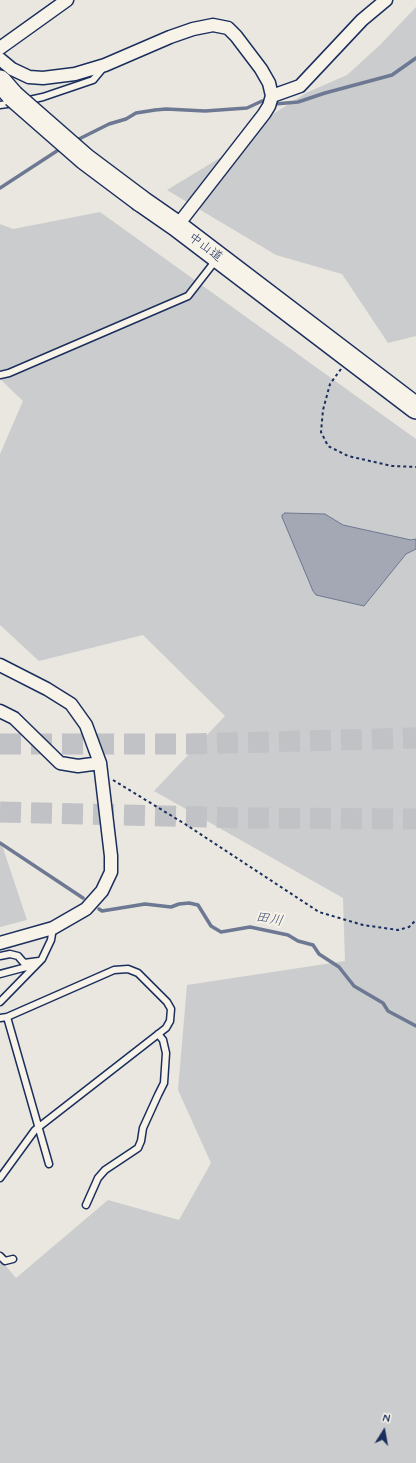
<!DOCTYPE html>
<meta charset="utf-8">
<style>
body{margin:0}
#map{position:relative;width:416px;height:1463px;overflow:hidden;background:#eae7e0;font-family:Mynerve,sans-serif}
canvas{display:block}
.north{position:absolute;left:364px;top:1411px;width:40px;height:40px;-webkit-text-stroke:3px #f7f3e8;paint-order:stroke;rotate:11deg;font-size:11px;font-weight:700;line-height:16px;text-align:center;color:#1b2f5e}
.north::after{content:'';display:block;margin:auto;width:14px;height:18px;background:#1b2f5e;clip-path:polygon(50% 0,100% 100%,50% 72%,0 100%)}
</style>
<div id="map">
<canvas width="416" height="1463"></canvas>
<div class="north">N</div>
</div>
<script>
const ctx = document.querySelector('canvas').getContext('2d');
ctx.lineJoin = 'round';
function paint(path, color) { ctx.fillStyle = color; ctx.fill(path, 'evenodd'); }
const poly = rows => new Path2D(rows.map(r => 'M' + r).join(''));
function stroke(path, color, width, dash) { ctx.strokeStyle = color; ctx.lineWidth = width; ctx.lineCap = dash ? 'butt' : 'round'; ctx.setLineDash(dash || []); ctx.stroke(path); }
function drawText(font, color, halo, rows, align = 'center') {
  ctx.font = font + ' Mynerve,"Klee One",sans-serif'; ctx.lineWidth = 4; ctx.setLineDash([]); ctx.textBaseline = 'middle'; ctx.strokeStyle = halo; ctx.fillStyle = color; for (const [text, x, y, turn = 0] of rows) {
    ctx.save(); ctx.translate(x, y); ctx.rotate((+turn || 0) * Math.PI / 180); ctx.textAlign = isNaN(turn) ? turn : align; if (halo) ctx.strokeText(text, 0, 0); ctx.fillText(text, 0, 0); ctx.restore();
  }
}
const green = poly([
 [416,7,416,336,388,343,342,274,276,255,167,190,233,150,273,114,306,93,347,75,380,45],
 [100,212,416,439,416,1463,0,1463,0,1259,16,1278,108,1200,179,1220,211,1163,178,1090,187,985,345,961,343,898,154,791,225,716,143,635,39,661,0,625,0,454,23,401,0,379,0,224,13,229],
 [0,844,2,845,27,920,0,927]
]);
const water = poly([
 [285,513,325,514,343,525,411,540,416,539,416,549,406,554,364,606,316,595,313,591,282,517,282,515,285,513]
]);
const stream = poly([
 [75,141,109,124,126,119,136,113,155,110,166,109,205,111,247,108,262,101,275,104,298,102,325,93,392,75,416,58],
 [0,188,63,147],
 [0,843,83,898],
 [99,909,102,911,145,904,171,907,179,904,189,903,198,905,211,926,221,932,250,927,288,935,298,941,313,945,319,954,339,967,354,986,383,1003,388,1011,416,1026]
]);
const highwayTunnel = poly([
 [0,744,189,744,416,738],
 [0,812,253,818,416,819]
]);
const path = poly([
 [341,369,330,384,323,410,321,432,328,446,348,456,392,466,416,467],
 [113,780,185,824,319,912,363,925,398,930,409,927,416,920]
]);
const lane = poly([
 [25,101,43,97,93,80,103,68],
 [0,105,14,103],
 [0,375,9,373,188,296,216,260],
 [0,956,10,954,18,956,24,963,39,961],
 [0,974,34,965],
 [0,1002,42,959,51,940,53,928],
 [7,1017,49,1164],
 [0,1018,7,1017,114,970,128,969,138,973,167,1002,171,1009,170,1021,166,1028,35,1130,0,1178],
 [86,1205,98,1178,105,1170,138,1148,141,1141,143,1128,158,1095,164,1083,166,1053,163,1040,158,1034],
 [0,1256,5,1261,13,1259]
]);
const street = poly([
 [0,48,67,0],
 [0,59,12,69,29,77,43,78,75,74,105,65,170,37,193,29,213,25,228,28,236,36,261,69,269,83,272,96,269,106,264,114,177,226],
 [272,96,300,86,362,20,386,0],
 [0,665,47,689,71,704,86,725,100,763,111,856,111,872,102,891,86,909,53,928,0,943],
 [0,711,14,718,60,763,78,766,100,763]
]);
const highway = poly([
 [0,81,13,96],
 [141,201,177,226,416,408]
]);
const highwayBridge = poly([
 [13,96,85,159,141,201]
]);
const streetNames = [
 ["中山道",205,248,37]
];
const waterNames = [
 ["田川",269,920,10]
];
paint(green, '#cbcccd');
paint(water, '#a3a8b4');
stroke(water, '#6d7892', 1);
stroke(stream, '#6d7892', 3.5);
stroke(highwayTunnel, '#c1c2c6', 21, [21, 10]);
stroke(lane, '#1b2f5e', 9);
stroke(street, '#1b2f5e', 15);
stroke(highway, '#1b2f5e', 24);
stroke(path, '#1b2f5e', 2, [3, 3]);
stroke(lane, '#f7f3e8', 6);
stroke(street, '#f7f3e8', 12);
stroke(highway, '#f7f3e8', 21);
stroke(highwayBridge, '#1b2f5e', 24, []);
stroke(highwayBridge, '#f7f3e8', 21);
drawText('13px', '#1b2f5e', '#f7f3e8', streetNames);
drawText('italic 14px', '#445378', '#f7f3e8', waterNames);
</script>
